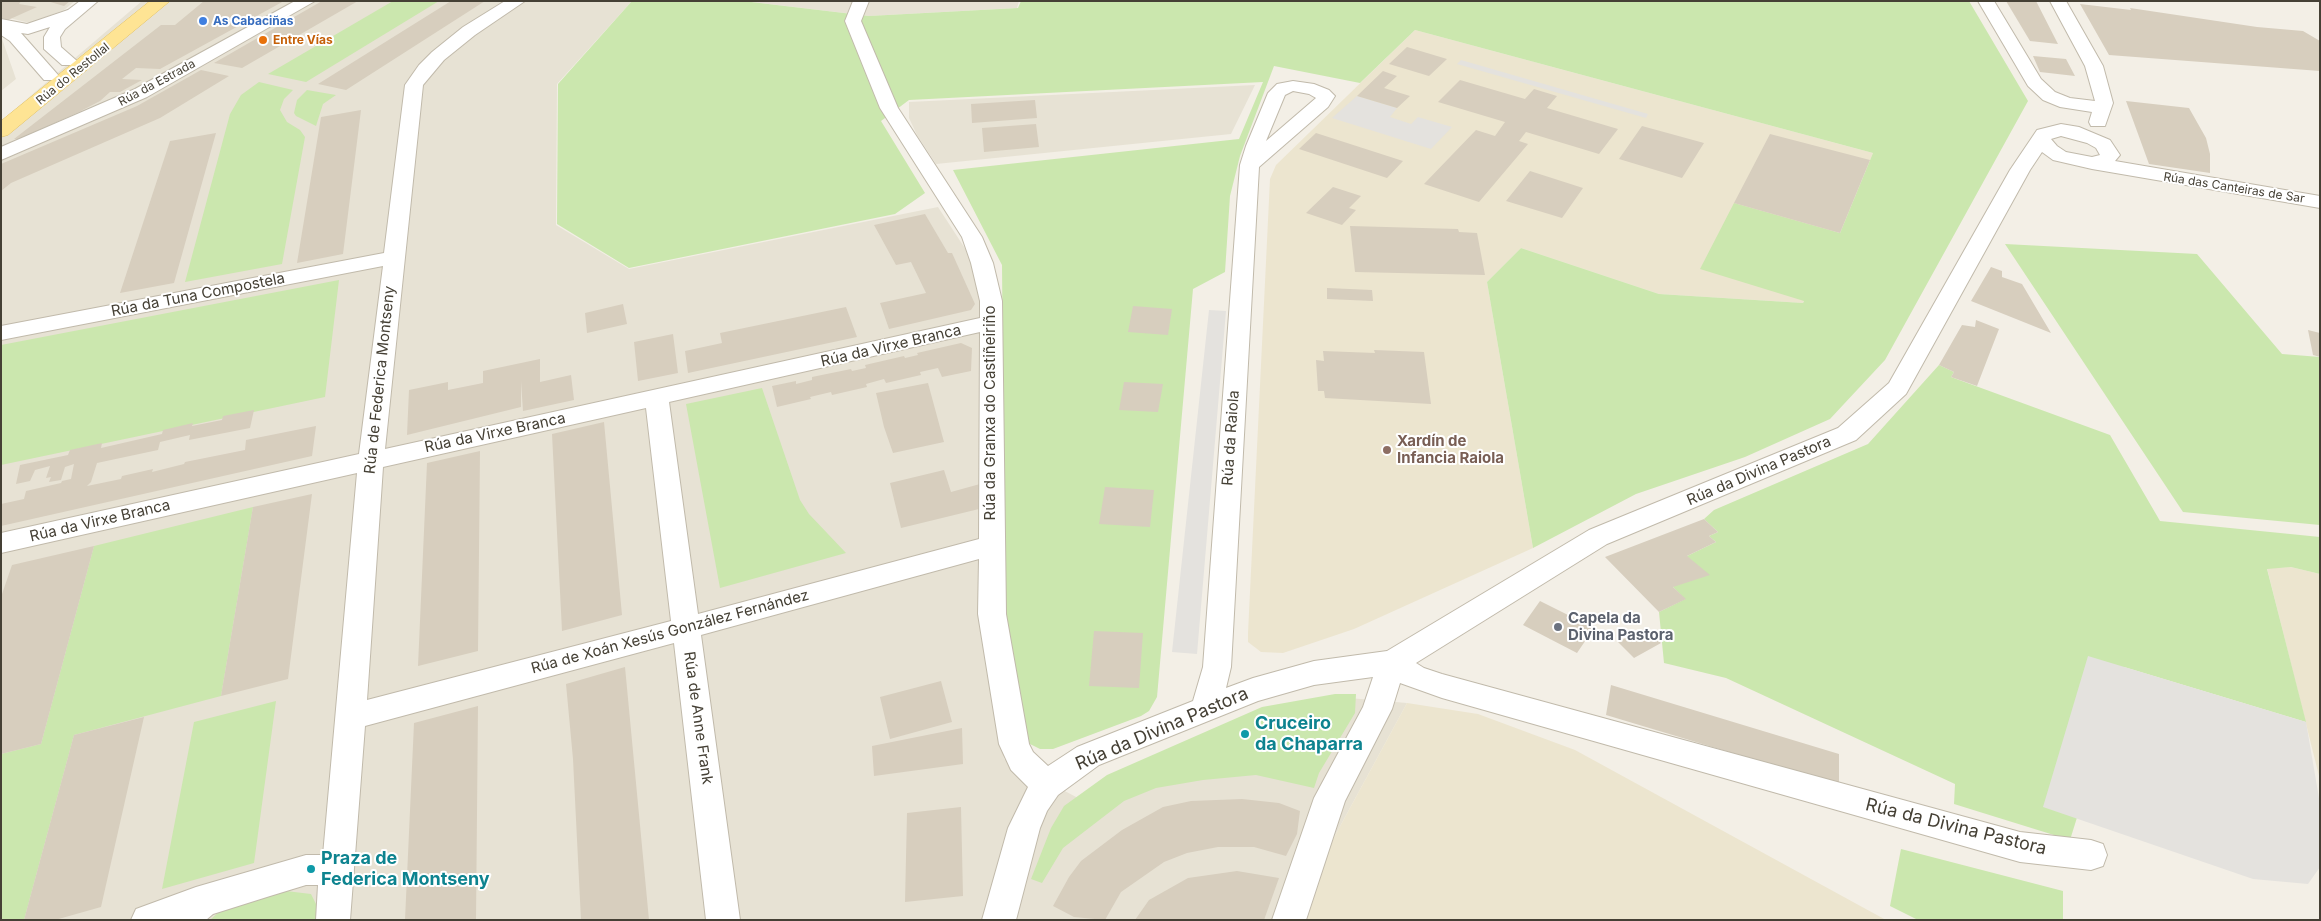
<!DOCTYPE html>
<meta charset="utf-8">
<style>
body{margin:0}
#map{position:relative;width:2321px;height:921px;overflow:hidden;background:#f3efe6;font-family:Inter,sans-serif}
canvas{display:block}
.frame{position:absolute;inset:0;border:2px solid #454035;pointer-events:none}
</style>
<div id="map">
<canvas width="2321" height="921"></canvas>
<div class="frame"></div>
</div>
<script>
const ctx = document.querySelector('canvas').getContext('2d');
ctx.lineJoin = 'round';
function paint(path, color) { ctx.fillStyle = color; ctx.fill(path, 'evenodd'); }
const poly = rows => new Path2D(rows.map(r => 'M' + r).join(''));
function stroke(path, color, width, dash) { ctx.strokeStyle = color; ctx.lineWidth = width; ctx.lineCap = dash ? 'butt' : 'round'; ctx.setLineDash(dash || []); ctx.stroke(path); }
function drawText(font, color, halo, rows, align = 'center') {
  ctx.font = font + ' Inter,sans-serif'; ctx.lineWidth = 4; ctx.setLineDash([]); ctx.textBaseline = 'middle'; ctx.strokeStyle = halo; ctx.fillStyle = color; for (const [text, x, y, turn = 0] of rows) {
    ctx.save(); ctx.translate(x, y); ctx.rotate((+turn || 0) * Math.PI / 180); ctx.textAlign = isNaN(turn) ? turn : align; if (halo) ctx.strokeText(text, 0, 0); ctx.fillText(text, 0, 0); ctx.restore();
  }
}
const residential = poly([
 [1,1,75,1,64,10,30,23,1,16],
 [142,1,632,1,557,84,556,225,629,269,938,207,983,276,988,614,1004,759,1078,798,1349,698,1407,703,1325,854,1307,920,1,920,1,121],
 [744,1,1019,1,1017,8,869,16],
 [1,36,16,79,1,91],
 [1255,85,1231,134,936,164,917,135,909,118,909,102]
]);
const education = poly([
 [1415,30,1873,153,1840,233,1832,231,1803,303,1659,294,1521,248,1487,282,1533,548,1354,629,1283,653,1261,652,1248,642,1248,633,1270,179,1276,165],
 [2291,567,2320,574,2320,780,2267,568],
 [1407,703,1478,714,1575,750,1886,920,1307,920,1325,854]
]);
const green = poly([
 [393,1,439,1,306,82,268,74],
 [632,1,743,1,869,16,1018,8,1021,1,1969,1,2028,101,1885,360,1830,419,1745,457,1636,494,1533,548,1487,282,1521,248,1659,294,1803,303,1804,301,1700,269,1734,203,1840,233,1873,153,1415,30,1360,83,1274,66,1240,156,1230,196,1225,272,1193,289,1157,697,1149,711,1141,716,1053,749,1040,749,1030,744,1025,737,1005,611,1002,265,953,170,1239,139,1263,82,909,100,881,121,925,193,895,214,629,268,557,224,558,84],
 [259,82,293,90,284,99,280,110,287,122,300,130,305,137,282,264,185,282,230,114,241,95],
 [307,90,336,95,323,104,316,126,296,116,294,113,297,100],
 [2005,244,2197,254,2282,354,2320,357,2320,525,2183,512],
 [339,280,325,397,1,465,1,345],
 [1939,365,1954,372,1951,377,2110,435,2160,521,2320,537,2320,574,2291,567,2267,569,2306,722,2124,667,2070,840,1954,804,1955,784,1726,678,1664,663,1659,612,1685,599,1673,587,1687,556,1716,542,1709,536,1718,532,1704,519,1714,510,1868,444],
 [762,388,800,500,809,514,846,553,720,588,686,404],
 [253,507,221,696,74,735,24,920,1,920,1,754,41,744,94,546],
 [1335,694,1356,694,1355,713,1319,773,1314,788,1256,775,1203,780,1156,788,1124,801,1063,848,1042,883,1031,879,1051,828,1064,806,1107,775,1262,707],
 [276,701,254,863,162,889,194,722],
 [1901,849,2063,891,2063,920,1918,920,1890,906],
 [286,891,311,894,320,912,320,920,210,920,221,910]
]);
const parking = poly([
 [1461,60,1648,114,1646,118,1457,64],
 [1357,96,1397,108,1390,117,1411,124,1418,117,1452,127,1431,149,1332,118],
 [1209,310,1226,311,1197,654,1172,652],
 [2088,656,2306,722,2320,804,2320,867,2308,884,2253,879,2043,807]
]);
const building = poly([
 [1,1,21,1,19,4,37,7,8,20,1,18],
 [47,1,70,1,64,6],
 [204,1,284,1,160,69,136,68,122,79,142,80,120,92,110,92,100,101,79,112,19,139,14,139,161,25,175,25],
 [322,1,358,1,242,68,214,63],
 [451,1,485,1,346,90,318,84],
 [2006,1,2036,1,2058,44,2030,41],
 [2080,4,2131,10,2130,8,2257,27,2303,31,2320,41,2320,71,2109,55],
 [1407,47,1447,59,1429,76,1389,64],
 [2033,56,2066,59,2075,76,2040,72],
 [201,70,229,76,160,118,11,183,1,191,1,164,137,106],
 [1383,71,1397,76,1384,88,1410,96,1397,108,1357,96],
 [1460,80,1525,99,1534,89,1557,96,1547,108,1618,129,1599,154,1526,132,1519,141,1528,144,1479,202,1424,184,1476,130,1495,136,1505,122,1438,102],
 [1035,100,1037,118,972,123,971,104],
 [2126,101,2189,108,2206,138,2210,154,2210,173,2149,164],
 [361,110,343,254,297,263,321,117],
 [1036,124,1039,147,984,152,982,128],
 [1642,126,1704,143,1682,178,1619,159],
 [216,133,174,283,120,293,170,141],
 [1316,133,1403,161,1387,178,1299,149],
 [1770,134,1870,160,1840,233,1734,203],
 [1530,171,1583,188,1562,218,1506,201],
 [1333,187,1361,196,1349,208,1356,210,1342,225,1306,213],
 [925,214,948,253,952,253,975,304,971,310,889,329,880,303,926,293,911,262,896,265,874,225],
 [1350,226,1458,229,1459,232,1477,233,1485,275,1355,272],
 [1991,267,2002,271,2002,277,2022,284,2051,333,1971,301],
 [1327,288,1372,290,1373,301,1327,299],
 [623,304,627,324,587,333,585,313],
 [1133,306,1172,309,1168,335,1128,332],
 [846,307,857,337,688,373,685,351,722,343,720,333],
 [1976,320,1999,329,1977,386,1951,377,1954,372,1939,365,1962,325,1975,327],
 [2308,330,2320,333,2320,357,2313,355],
 [673,334,678,373,638,381,634,342],
 [961,343,972,348,971,371,942,377,938,368,920,372,921,375,886,383,884,379,866,384,867,387,832,395,831,392,810,397,811,399,777,407,772,386,796,381,796,384,812,380,812,377,851,369,852,371,866,368,865,365,904,356,905,358,918,355,917,353],
 [1374,350,1424,352,1431,404,1325,398,1324,391,1318,391,1316,360,1324,361,1323,351,1375,353],
 [540,359,540,382,571,375,574,400,523,411,521,381,521,407,407,435,409,390,448,382,448,390,483,383,483,371],
 [1124,382,1163,384,1158,412,1119,410],
 [928,383,944,442,893,453,884,427,876,393],
 [254,410,250,428,189,440,190,435,160,442,158,450,97,463,91,482,87,486,121,479,122,476,153,469,152,472,184,464,185,462,245,450,246,440,316,426,312,456,1,526,1,504,24,499,26,491,61,483,62,481,71,479,74,464,65,467,61,480,49,482,51,477,46,478,50,466,35,470,30,481,16,484,20,465,68,455,70,450,102,443,101,448,162,434,163,430,193,423,192,426,222,420,223,416],
 [604,422,622,615,562,631,552,434],
 [480,451,478,651,418,666,427,463],
 [944,470,951,492,980,484,983,508,901,528,890,483],
 [1105,487,1154,490,1150,527,1099,524],
 [312,494,288,679,221,696,253,507],
 [1704,519,1718,532,1709,536,1716,542,1687,556,1710,575,1673,587,1686,599,1659,612,1605,557],
 [94,546,41,744,1,754,1,597,12,565],
 [1540,601,1594,628,1577,653,1523,625],
 [1645,628,1661,643,1634,658,1618,642],
 [1094,631,1143,633,1139,688,1089,686],
 [625,667,649,920,581,920,573,759,566,684],
 [941,681,952,722,890,739,880,697],
 [1611,685,1839,754,1839,785,1606,715],
 [478,706,476,920,405,920,414,723],
 [144,717,101,907,55,920,24,920,74,735],
 [962,728,963,764,874,776,872,746],
 [1242,799,1279,803,1300,811,1297,834,1286,856,1254,847,1218,847,1187,853,1164,862,1121,892,1105,920,1074,917,1053,906,1069,877,1081,861,1122,830,1163,807,1191,801],
 [961,807,963,896,905,902,907,813],
 [1237,871,1279,878,1264,920,1135,920,1149,900,1188,878]
]);
const minor = poly([
 [80,1,98,1,65,29,60,37,61,47,77,61,74,65,62,65,44,49,44,37,50,27,28,34,21,33,59,76,56,80,44,80,10,41,1,35,1,19,27,24,68,10,80,1],
 [295,1,315,1,147,97,1,160,1,147,135,89,295,1],
 [505,1,525,1,475,35,444,60,423,85,385,449,980,318,980,301,971,263,962,237,880,108,845,21,853,1,869,1,861,21,898,108,982,237,993,263,1002,301,1006,614,1029,744,1033,752,1048,766,1077,747,1193,701,1203,667,1240,165,1246,146,1268,93,1277,84,1293,81,1314,84,1329,90,1335,96,1328,107,1259,167,1231,667,1226,688,1253,678,1314,661,1387,651,1589,530,1838,428,1889,383,2010,170,2037,130,2061,124,2079,127,2110,140,2120,155,2115,161,2320,196,2320,208,2092,169,2053,160,2042,152,2030,170,1906,394,1856,440,1607,544,1416,663,1424,668,1442,674,2020,832,2091,840,2103,844,2107,855,2103,866,2091,870,2020,862,1442,698,1400,683,1392,709,1345,801,1306,920,1272,920,1314,798,1363,707,1373,677,1314,685,1258,701,1099,765,1058,795,1047,811,1040,828,1016,920,982,920,1008,828,1028,787,1011,770,999,744,978,614,979,559,701,635,740,920,706,920,674,643,365,726,350,920,316,920,318,885,306,885,270,896,213,914,206,920,131,920,136,909,196,887,306,855,323,855,357,473,1,553,1,533,359,454,383,266,1,340,1,326,384,253,405,85,419,65,432,52,463,27,505,1],
 [1293,91,1309,94,1316,98,1266,141,1285,95,1293,91],
 [2061,136,2087,143,2096,148,2100,155,2092,157,2066,152,2057,146,2051,139,2061,136],
 [980,332,979,539,698,614,669,402,980,332],
 [646,408,671,621,367,700,383,467,646,408],
 [1978,1,1994,1,2041,79,2055,92,2070,98,2095,101,2085,66,2050,1,2066,1,2103,66,2113,103,2105,126,2091,126,2089,122,2092,112,2060,107,2043,100,2028,86,1978,1]
]);
const primary = poly([
 [150,1,170,1,8,135,1,137,1,121,150,1]
]);
const markers = [
 [203,21,5,"#3f7fe0"],
 [263,40,5,"#e8710a"],
 [1387,450,5,"#8d6e63"],
 [1558,627,5,"#6b7280"],
 [1245,734,5,"#0f9aa8"],
 [311,869,5,"#0f9aa8"]
];
const farShopnames = [
 ["As Cabaciñas",213,21]
];
const farFoodnames = [
 ["Entre Vías",273,40]
];
const farStreetnames = [
 ["Rúa do Restollal",73,74,-39],
 ["Rúa da Estrada",157,83,-28],
 ["Rúa das Canteiras de Sar",2234,188,9]
];
const streetNames = [
 ["Rúa da Tuna Compostela",198,295,-11],
 ["Rúa da Virxe Branca",891,346,-13],
 ["Rúa de Federica Montseny",380,380,-84],
 ["Rúa da Granxa do Castiñeiriño",990,413,-90],
 ["Rúa da Virxe Branca",495,433,-12],
 ["Rúa da Raiola",1231,438,-86],
 ["Rúa da Divina Pastora",1759,471,-23],
 ["Rúa da Virxe Branca",100,521,-13],
 ["Rúa de Xoán Xesús González Fernández",670,632,-15],
 ["Rúa de Anne Frank",698,718,82]
];
const educationNames = [
 ["Xardín de",1397,441],
 ["Infancia Raiola",1397,458]
];
const worshipNames = [
 ["Capela da",1568,618],
 ["Divina Pastora",1568,635]
];
const nearCulturenames = [
 ["Cruceiro",1255,724],
 ["da Chaparra",1255,745],
 ["Praza de",321,859],
 ["Federica Montseny",321,880]
];
const nearStreetnames = [
 ["Rúa da Divina Pastora",1162,729,-23],
 ["Rúa da Divina Pastora",1956,827,14]
];
paint(residential, '#e7e2d4');
paint(education, '#ece5cf');
paint(green, '#cbe7ae');
paint(parking, '#e4e2de');
paint(building, '#d7cebe');
stroke(minor, '#c1baab', 2);
stroke(primary, '#e3c263', 1);
paint(minor, '#fff');
paint(primary, '#fee494');
for (const [x, y, r, color] of markers) { const dot = new Path2D(); dot.arc(x, y, r, 0, 2 * Math.PI); ctx.fillStyle = color; ctx.fill(dot); stroke(dot, '#fff', 2); }
drawText('bold 12px', '#366cbe', '#fff', farShopnames, 'left');
drawText('bold 12px', '#c56008', '#fff', farFoodnames, 'left');
drawText('12px', '#454035', '#fff', farStreetnames);
drawText('15px', '#454035', '#fff', streetNames);
drawText('bold 15px', '#785e54', '#fff', educationNames, 'left');
drawText('bold 15px', '#5b616d', '#fff', worshipNames, 'left');
drawText('bold 18px', '#0d838f', '#fff', nearCulturenames, 'left');
drawText('18px', '#454035', '#fff', nearStreetnames);
</script>
